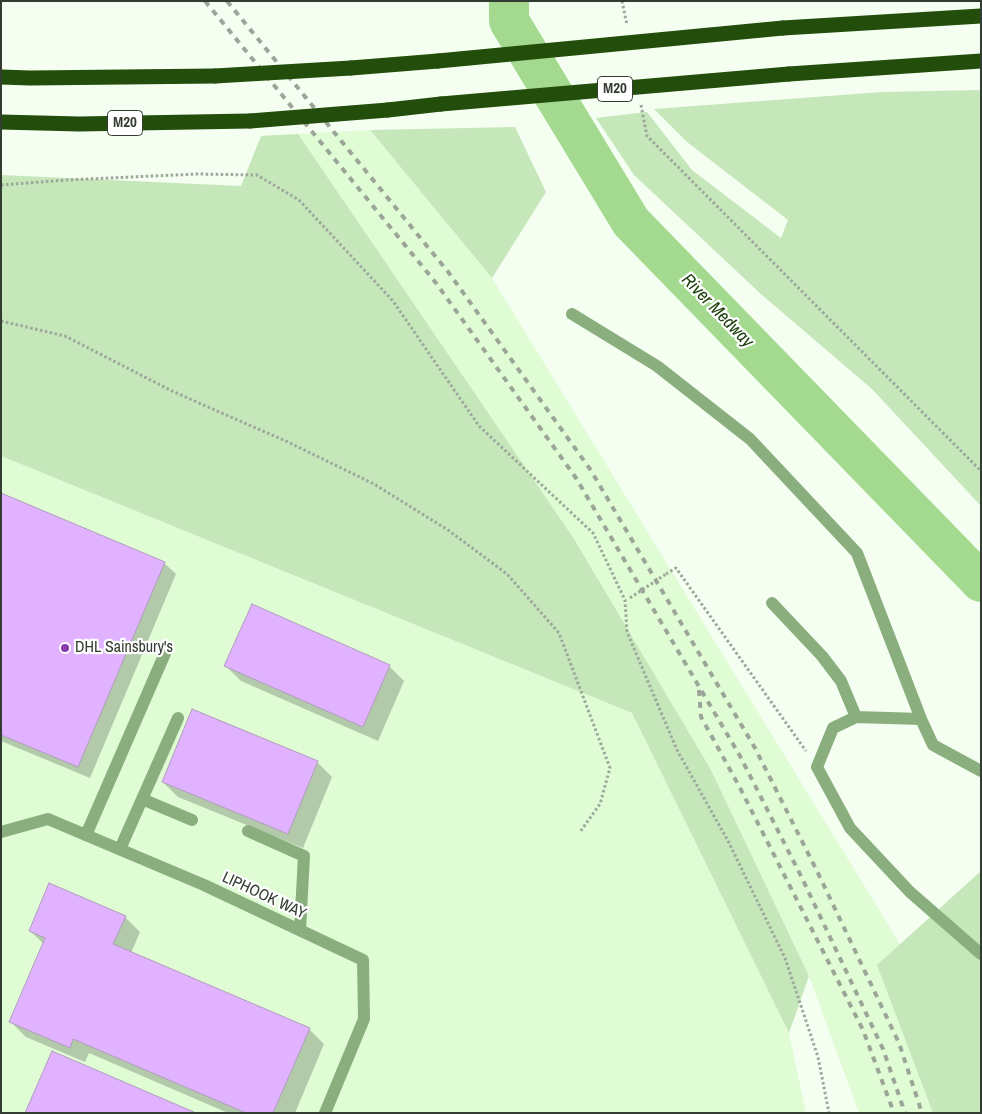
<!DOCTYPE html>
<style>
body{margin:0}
#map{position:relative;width:982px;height:1114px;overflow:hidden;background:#f4fef1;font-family:"Archivo Narrow",sans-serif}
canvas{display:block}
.frame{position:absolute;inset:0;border:2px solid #333c30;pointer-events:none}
</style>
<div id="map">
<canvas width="982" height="1114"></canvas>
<div class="frame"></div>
</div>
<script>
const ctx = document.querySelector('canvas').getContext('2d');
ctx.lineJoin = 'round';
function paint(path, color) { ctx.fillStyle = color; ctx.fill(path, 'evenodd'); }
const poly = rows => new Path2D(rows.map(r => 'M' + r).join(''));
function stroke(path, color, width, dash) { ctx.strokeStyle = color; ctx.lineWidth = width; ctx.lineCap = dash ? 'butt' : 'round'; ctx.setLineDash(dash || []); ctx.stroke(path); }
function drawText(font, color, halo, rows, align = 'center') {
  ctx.font = font + ' "Archivo Narrow",sans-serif'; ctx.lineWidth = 4.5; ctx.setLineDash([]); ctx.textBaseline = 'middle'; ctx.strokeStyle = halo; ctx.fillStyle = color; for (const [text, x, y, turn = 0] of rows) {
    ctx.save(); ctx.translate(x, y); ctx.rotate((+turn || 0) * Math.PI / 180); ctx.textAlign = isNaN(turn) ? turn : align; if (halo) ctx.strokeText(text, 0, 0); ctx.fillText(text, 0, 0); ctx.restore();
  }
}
const built = poly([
 [370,130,492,278,900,944,973,1113,859,1113,809,976,711,770,261,136],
 [1,456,632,713,789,1033,806,1113,1,1113]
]);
const green = poly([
 [981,90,981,506,872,389,762,295,634,175,596,118,647,112,692,170,781,238,788,220,687,142,654,109,882,92],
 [515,127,546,192,492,278,370,130],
 [298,134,574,539,711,770,809,976,789,1033,632,713,1,456,1,175,241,186,261,136],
 [981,871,981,1113,933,1113,877,965]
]);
const shadow = poly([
 [1,494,164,563,176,574,90,778,1,741],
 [226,666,389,666,404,681,378,741,241,681],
 [317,762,332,777,303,848,178,797,163,782],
 [125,917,140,932,131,953,309,1029,324,1044,295,1113,228,1113,89,1053,85,1062,26,1037,11,1022,44,944,30,931]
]);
const river = poly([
 [509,1,509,21,631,222,981,582]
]);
const building = poly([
 [1,493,165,562,78,767,1,735,1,493],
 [252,604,390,665,363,727,224,666,252,604],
 [192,709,318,761,288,834,162,782,192,709],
 [49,883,126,916,113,944,310,1028,273,1113,246,1113,73,1039,70,1048,9,1022,45,938,29,931,49,883],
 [52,1051,196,1113,25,1113,52,1051]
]);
const path = poly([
 [622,1,627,25],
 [641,105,647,136,981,471],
 [1,185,66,180,197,174,257,175,299,200,393,301,479,426,593,533,625,600,627,632,677,750,728,841,785,958,818,1057,829,1113],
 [1,321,65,336,174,392,290,443,374,484,448,530,507,574,559,633,610,768,600,804,580,832],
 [666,574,676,568,806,751]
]);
const service = poly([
 [572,314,657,366,750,439,857,553,921,719,933,745,981,771],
 [772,603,822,656,841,681,856,717],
 [921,719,856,717,833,728,817,767,850,828,910,892,981,954],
 [142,799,192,820],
 [248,831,304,856,300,930],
 [86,835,166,651],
 [120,849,178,718]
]);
const minor = poly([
 [1,832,48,819,204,885,363,960,364,1019,325,1113]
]);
const motorway = poly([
 [783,28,981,16],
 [351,68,438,61],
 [789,74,981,61],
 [1,77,30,78,215,76],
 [388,110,441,104],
 [1,122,79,124,250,121]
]);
const rail = poly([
 [205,1,436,283,576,478,740,756,802,878,883,1049,905,1113],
 [227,1,449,273,590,469,755,748,817,871,899,1043,922,1113],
 [699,690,701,717,739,786,863,1030,894,1113]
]);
const pathBridge = poly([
 [630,598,666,574]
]);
const motorwayBridge = poly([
 [438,61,783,28],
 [215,76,351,68],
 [441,104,789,74],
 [250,121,388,110]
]);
const markers = [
 [65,648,5,"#853cae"]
];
const shields = [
 [615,89,35],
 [125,123,35]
];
const shieldNames = [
 ["M20",615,89],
 ["M20",125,123]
];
const poiNames = [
 ["DHL Sainsbury's",75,648]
];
const streetNames = [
 ["LIPHOOK WAY",264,896,25]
];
const waterNames = [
 ["River Medway",717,311,46]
];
paint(built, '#dffcd5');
paint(green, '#c6e7ba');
paint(shadow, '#0003');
stroke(river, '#a4da8f', 40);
paint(building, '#e0b2ff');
stroke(building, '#b09dbd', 1);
stroke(path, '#9da79a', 3, [2.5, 2.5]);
stroke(service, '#8aae7d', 12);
stroke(minor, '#8aae7d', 12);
stroke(motorway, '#224d0b', 15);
stroke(rail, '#9ba598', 4, [6, 6]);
stroke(pathBridge, '#9da79a', 3, [2.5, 2.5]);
stroke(motorwayBridge, '#224d0b', 15);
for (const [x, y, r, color] of markers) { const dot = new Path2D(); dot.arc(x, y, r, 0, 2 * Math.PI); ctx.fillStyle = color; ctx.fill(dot); stroke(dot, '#fff', 2); }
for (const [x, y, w] of shields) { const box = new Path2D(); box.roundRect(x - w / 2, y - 12.5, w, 25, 4); ctx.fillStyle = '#fff'; ctx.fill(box); stroke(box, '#333c30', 1); }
drawText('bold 15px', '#333c30', null, shieldNames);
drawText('16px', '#333c30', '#fff', poiNames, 'left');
drawText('16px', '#333c30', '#fff', streetNames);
drawText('italic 18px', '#1c3f0c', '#fff', waterNames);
</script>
